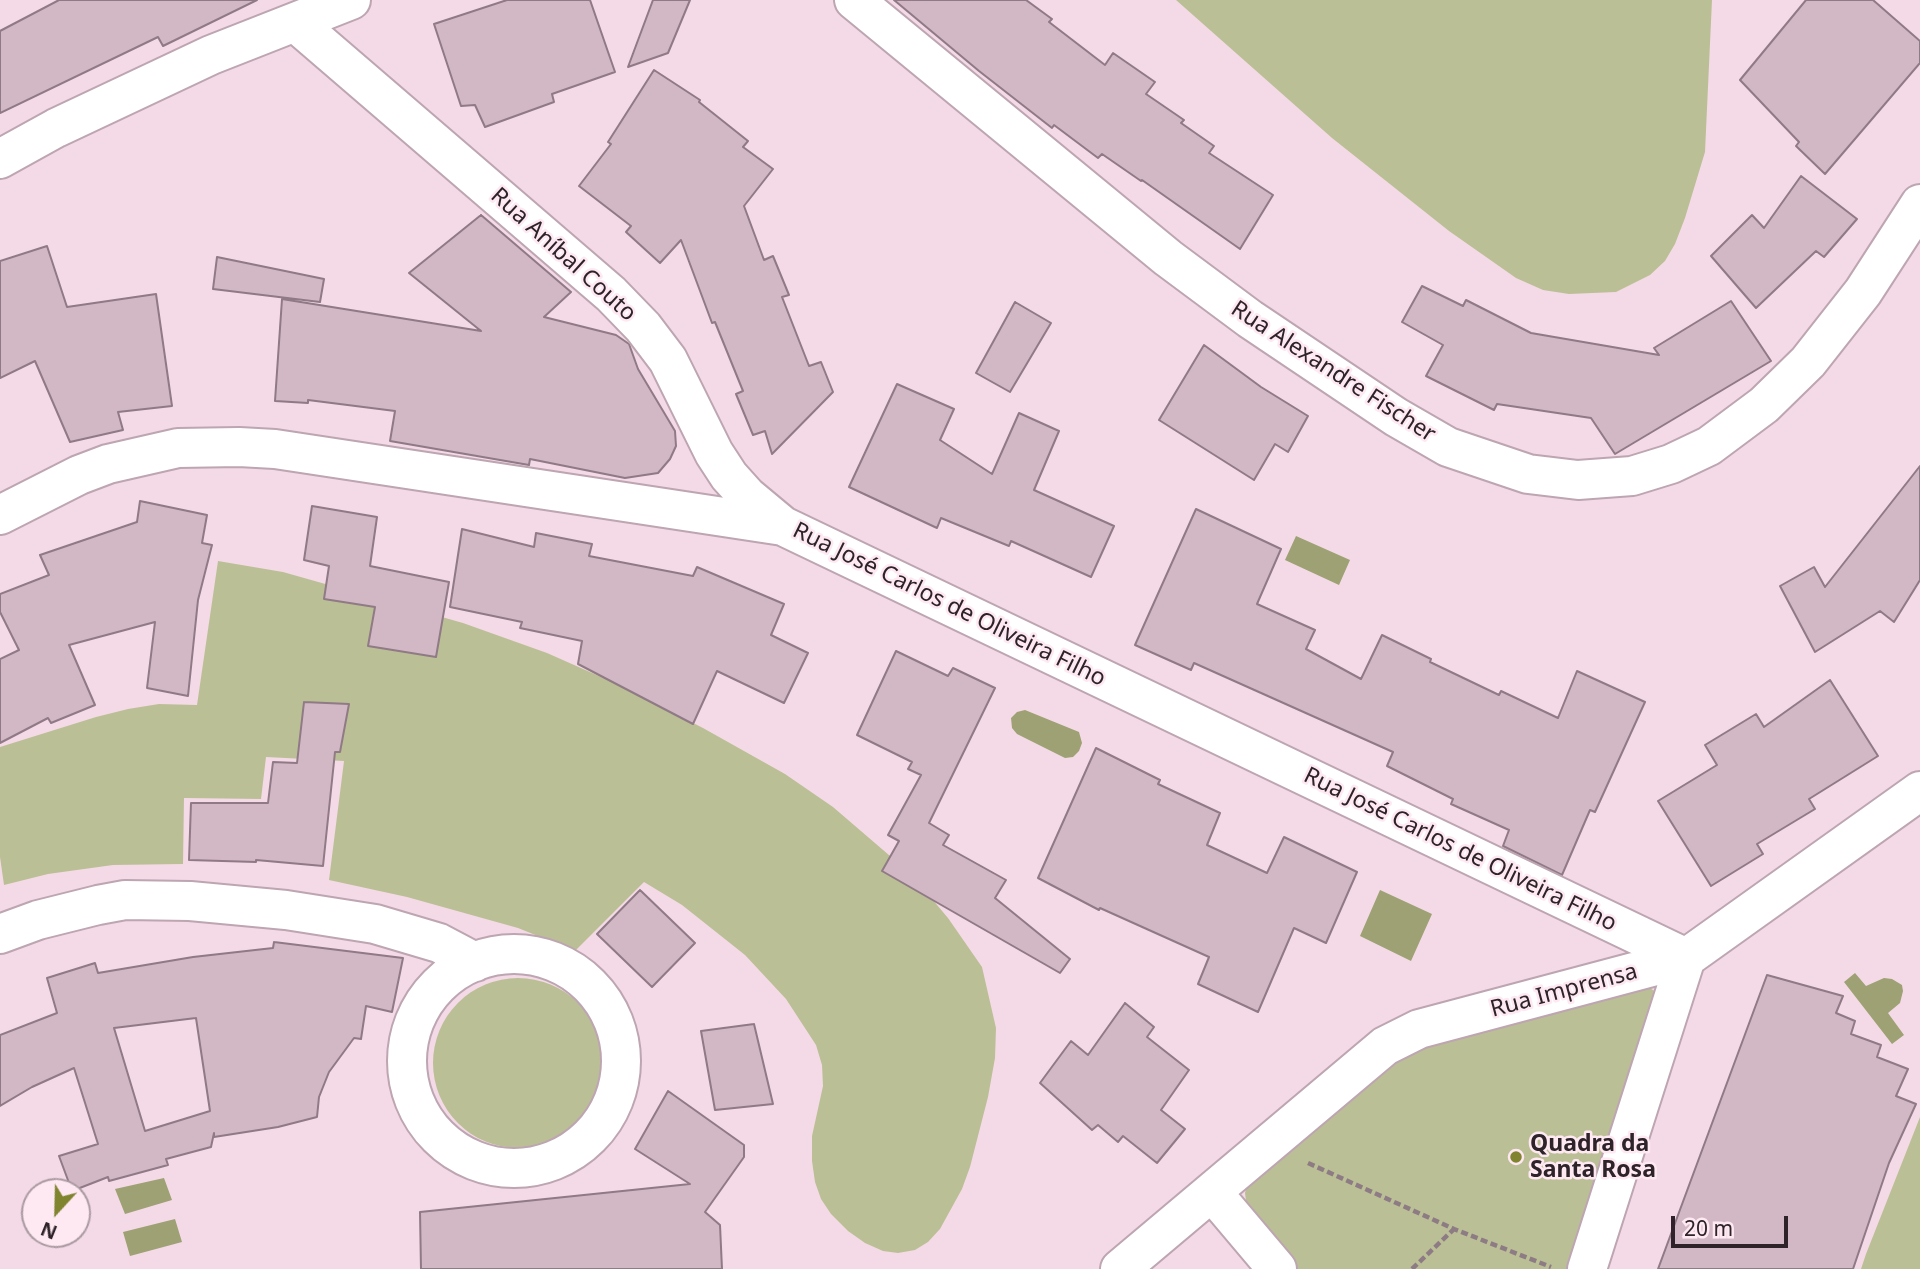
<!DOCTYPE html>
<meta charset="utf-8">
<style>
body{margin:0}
#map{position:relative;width:1920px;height:1269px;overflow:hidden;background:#f4dae6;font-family:"Noto Sans",sans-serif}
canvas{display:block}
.north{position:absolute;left:21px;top:1178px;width:70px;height:70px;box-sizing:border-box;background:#fee9f3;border:2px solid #aa9aa2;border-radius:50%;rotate:202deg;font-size:19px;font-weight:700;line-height:28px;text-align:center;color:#2d2328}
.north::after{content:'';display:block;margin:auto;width:24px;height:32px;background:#80842f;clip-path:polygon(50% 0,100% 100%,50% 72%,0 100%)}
.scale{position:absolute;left:1671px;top:1216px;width:117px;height:32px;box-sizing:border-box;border:4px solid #2d2328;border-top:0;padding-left:9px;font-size:21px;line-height:24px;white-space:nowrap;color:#2d2328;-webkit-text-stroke:5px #fee9f3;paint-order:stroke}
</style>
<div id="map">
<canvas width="1920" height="1269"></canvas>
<div class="north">N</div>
<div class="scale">20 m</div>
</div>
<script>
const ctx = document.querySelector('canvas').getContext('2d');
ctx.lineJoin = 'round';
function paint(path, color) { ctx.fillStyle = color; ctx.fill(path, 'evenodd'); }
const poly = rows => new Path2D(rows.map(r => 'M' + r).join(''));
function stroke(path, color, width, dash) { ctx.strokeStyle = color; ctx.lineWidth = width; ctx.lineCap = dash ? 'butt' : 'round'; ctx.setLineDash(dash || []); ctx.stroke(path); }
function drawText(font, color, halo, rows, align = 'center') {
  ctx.font = font + ' "Noto Sans",sans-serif'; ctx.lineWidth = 5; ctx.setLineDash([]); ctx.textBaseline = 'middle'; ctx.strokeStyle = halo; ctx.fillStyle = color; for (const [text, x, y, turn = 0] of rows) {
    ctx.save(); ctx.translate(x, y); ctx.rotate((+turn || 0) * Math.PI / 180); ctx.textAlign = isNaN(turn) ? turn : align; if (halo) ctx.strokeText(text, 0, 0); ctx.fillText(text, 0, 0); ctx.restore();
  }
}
const green = poly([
 [1176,0,1712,0,1705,152,1685,218,1675,244,1665,261,1650,275,1616,292,1569,294,1543,290,1516,278,1449,231,1332,138],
 [218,561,283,572,463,623,547,653,608,680,703,728,785,774,833,807,911,874,948,918,982,967,996,1028,995,1058,988,1097,970,1167,962,1189,940,1229,928,1242,915,1250,898,1253,883,1251,865,1243,848,1231,831,1214,821,1199,815,1182,812,1161,812,1136,823,1086,822,1065,816,1045,786,999,745,955,682,905,644,882,575,951,518,928,407,897,329,880,344,761,266,757,261,799,184,798,183,864,113,865,48,874,4,885,0,857,0,747,96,717,128,709,159,704,197,705],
 '433 1063a85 85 0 1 1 170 0a85 85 0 1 1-170 0Z',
 [1645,985,1656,992,1573,1269,1296,1269,1256,1223,1246,1201,1245,1193,1249,1177,1412,1045],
 [1920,1117,1920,1269,1861,1269,1866,1254]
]);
const water = poly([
 [1296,536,1350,560,1339,585,1285,560],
 [1025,710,1079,732,1082,743,1079,751,1073,757,1065,758,1017,734,1012,728,1011,718,1017,712],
 [1380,890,1432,914,1411,961,1360,936],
 [1855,973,1866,986,1884,978,1892,979,1902,985,1903,991,1900,1003,1888,1013,1904,1035,1892,1044,1844,982],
 [164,1178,172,1200,125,1214,115,1189],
 [175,1219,182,1242,130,1256,123,1232]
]);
const building = poly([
 [59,0,257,0,163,46,158,37,0,113,0,31,59,0],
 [507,0,590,0,615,72,552,94,554,102,485,127,475,105,461,106,434,24,507,0],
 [653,0,690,0,668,53,628,67,653,0],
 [894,0,1026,0,1052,19,1049,22,1105,65,1113,53,1155,82,1146,94,1184,120,1181,123,1214,146,1209,153,1273,195,1240,249,1142,180,1141,181,1102,154,1098,158,1054,125,1052,128,979,71,894,0],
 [1806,0,1873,0,1920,41,1920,63,1825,174,1796,146,1799,142,1740,80,1806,0],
 [654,70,700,100,699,102,748,141,743,147,773,169,744,206,764,260,773,256,789,295,782,297,809,366,821,362,833,392,772,454,765,431,753,435,736,394,743,391,715,322,712,323,681,240,660,263,626,232,631,226,579,186,611,144,608,142,654,70],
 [1801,176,1857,219,1824,257,1816,251,1756,308,1711,256,1752,215,1764,228,1801,176],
 [481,215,571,292,544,317,616,335,629,344,638,369,675,431,676,446,670,459,658,473,625,478,530,459,529,465,390,441,395,411,308,400,308,403,275,401,282,299,481,331,409,273,481,215],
 [47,246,67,307,156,294,172,406,118,412,123,430,70,442,35,361,0,378,0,261,47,246],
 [217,257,324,279,320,302,213,289,217,257],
 [1422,286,1463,306,1466,300,1531,333,1659,355,1654,348,1731,301,1771,361,1615,454,1591,418,1497,404,1494,410,1426,376,1443,345,1402,322,1422,286],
 [1015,302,1051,323,1010,392,976,373,1015,302],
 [1204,345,1261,387,1308,416,1288,452,1275,444,1254,480,1159,420,1204,345],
 [897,384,954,409,940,440,992,474,1019,413,1059,431,1034,490,1114,526,1091,577,1011,541,1009,546,941,518,937,528,849,487,897,384],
 [1920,466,1920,580,1894,622,1880,611,1815,652,1780,586,1814,567,1825,587,1920,466],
 [140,501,207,515,202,543,212,545,198,600,188,696,147,688,155,622,69,645,95,705,51,723,48,718,0,743,0,659,19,650,0,612,0,594,49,575,40,555,137,522,140,501],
 [312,506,377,517,370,566,449,582,436,657,368,646,375,607,324,599,329,566,304,560,312,506],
 [1196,509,1281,549,1257,604,1315,630,1306,649,1361,679,1382,635,1431,659,1430,662,1499,695,1501,691,1558,718,1577,671,1645,702,1595,812,1590,810,1562,875,1503,846,1509,830,1451,804,1453,799,1387,766,1393,752,1194,663,1191,670,1135,645,1196,509],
 [462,529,534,547,536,533,592,544,589,556,693,576,697,567,784,604,771,635,808,653,784,703,717,671,693,724,578,664,582,641,520,628,522,622,450,607,462,529],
 [896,651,948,676,953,668,995,688,929,823,949,835,943,845,1006,880,995,898,1070,959,1060,973,882,871,899,841,888,835,921,775,908,769,912,762,857,735,896,651],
 [1830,680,1878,756,1809,799,1815,809,1757,844,1763,854,1711,886,1658,801,1717,765,1705,745,1756,714,1764,727,1830,680],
 [304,702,349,704,340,752,335,752,323,866,256,860,256,862,189,860,191,803,268,803,273,762,297,763,304,702],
 [1096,748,1160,780,1158,784,1220,813,1207,845,1267,873,1284,837,1357,872,1326,943,1294,928,1258,1012,1198,984,1209,957,1100,908,1099,910,1038,878,1096,748],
 [640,890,695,943,652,987,597,934,640,890],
 [274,942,403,958,392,1012,366,1006,361,1039,354,1038,329,1072,319,1097,317,1117,278,1127,214,1137,214,1133,211,1147,166,1159,168,1165,109,1181,108,1177,72,1191,59,1156,98,1144,74,1068,32,1087,0,1106,0,1035,57,1013,47,978,95,963,98,973,193,957,273,948,274,942],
 [196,1018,210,1111,145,1131,114,1028,196,1018],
 [1767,975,1843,996,1836,1013,1855,1021,1851,1034,1881,1045,1877,1057,1908,1069,1896,1096,1916,1104,1889,1163,1853,1269,1658,1269,1767,975],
 [1125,1003,1154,1027,1147,1037,1189,1070,1161,1110,1185,1129,1157,1163,1123,1136,1118,1142,1098,1125,1092,1130,1040,1083,1071,1041,1088,1055,1125,1003],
 [754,1024,773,1104,715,1110,701,1031,754,1024],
 [668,1091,744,1145,744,1157,705,1212,720,1225,722,1269,421,1269,420,1212,690,1184,635,1149,668,1091]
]);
const path = poly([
 [1308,1163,1454,1229,1551,1267],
 [1412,1269,1454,1229]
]);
const minor = poly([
 [854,0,1168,258,1250,319,1396,417,1448,447,1528,474,1578,480,1632,476,1671,464,1709,446,1764,405,1808,362,1863,292,1920,204],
 [296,23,611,294,643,327,668,360,714,453,729,476,747,496,783,526],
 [0,159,56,128,211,55,351,0],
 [0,515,79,475,108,464,178,448,239,447,275,449,783,526,1686,958],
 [0,934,38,920,98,905,125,900,190,901,286,910,375,924,439,943,475,962],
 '407 1061a107 107 0 1 1 214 0a107 107 0 1 1-214 0Z',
 [1212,1192,1277,1269],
 [1120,1269,1385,1046,1419,1029,1686,958,1920,791],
 [1587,1269,1686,958]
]);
const markers = [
 [1516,1157,7,"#80842f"]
];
const streetNames = [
 ["Rua Aníbal Couto",563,255,42],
 ["Rua Alexandre Fischer",1333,372,33],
 ["Rua José Carlos de Oliveira Filho",949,605,26],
 ["Rua José Carlos de Oliveira Filho",1460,850,26],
 ["Rua Imprensa",1564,991,-15]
];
const poiNames = [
 ["Quadra da",1530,1144],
 ["Santa Rosa",1530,1170]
];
paint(green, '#bbbf96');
paint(water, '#9da174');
paint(building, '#d1b8c4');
stroke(building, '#907a85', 2);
stroke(minor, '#bda5b1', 42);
stroke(path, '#8e7c85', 4.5, [7, 3.5]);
stroke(minor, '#fff', 38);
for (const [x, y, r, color] of markers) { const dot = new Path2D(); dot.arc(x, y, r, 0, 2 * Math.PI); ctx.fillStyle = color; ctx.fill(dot); stroke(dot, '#fee9f3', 2.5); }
drawText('23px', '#2d2328', '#fee9f3', streetNames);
drawText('bold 23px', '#2d2328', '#fee9f3', poiNames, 'left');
</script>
